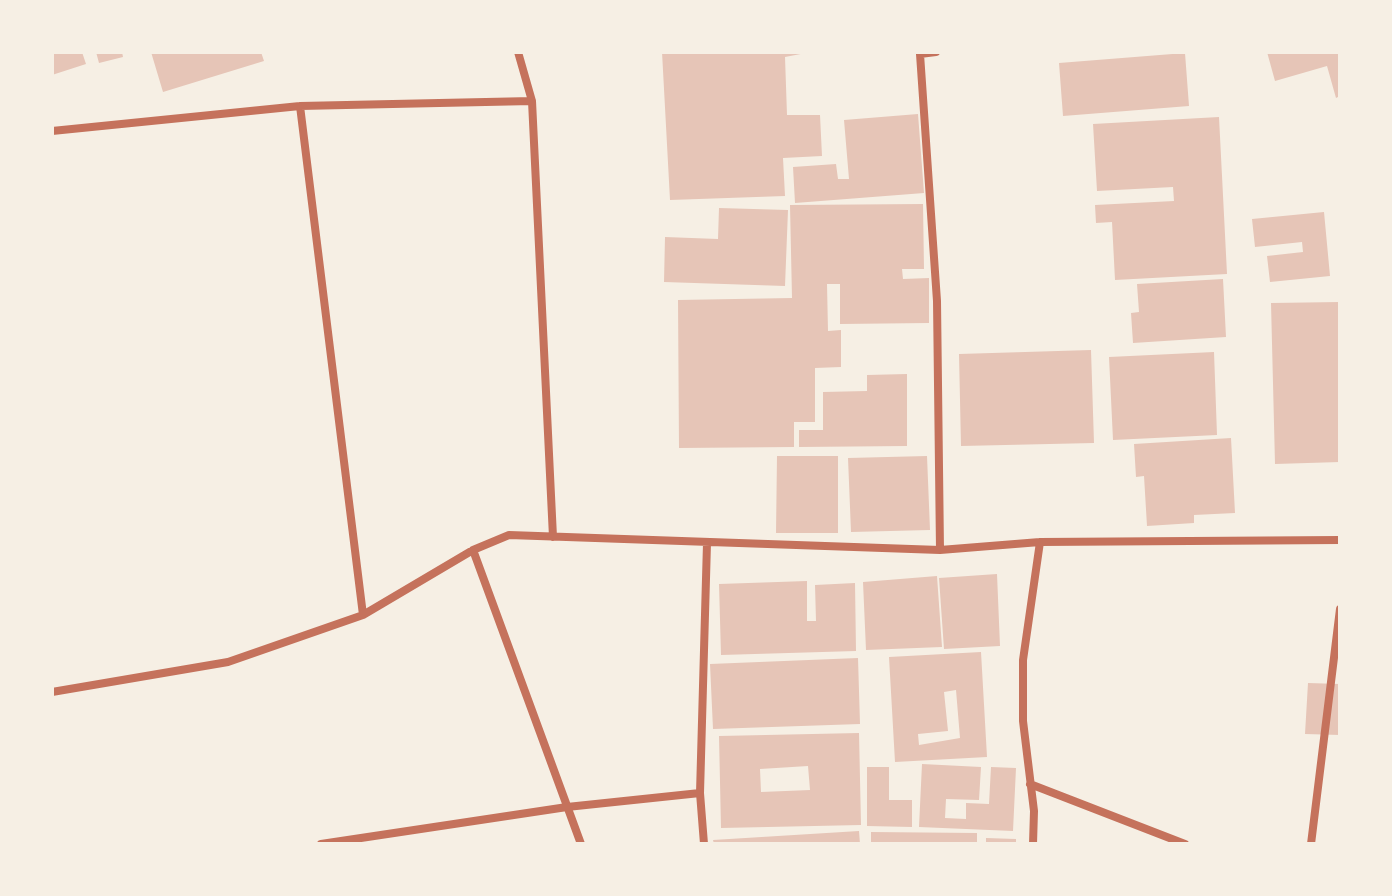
<!DOCTYPE html>
<style>
body{margin:0}
#map{position:relative;width:1392px;height:896px;overflow:hidden;background:#f6efe4;font-family:Poppins,sans-serif}
canvas{display:block}
.frame{position:absolute;inset:0;border:54px solid #f6efe4;pointer-events:none}
</style>
<div id="map">
<canvas width="1392" height="896"></canvas>
<div class="frame"></div>
</div>
<script>
const ctx = document.querySelector('canvas').getContext('2d');
ctx.lineJoin = 'round';
function paint(path, color) { ctx.fillStyle = color; ctx.fill(path, 'evenodd'); }
const poly = rows => new Path2D(rows.map(r => 'M' + r).join(''));
function stroke(path, color, width, dash) { ctx.strokeStyle = color; ctx.lineWidth = width; ctx.lineCap = dash ? 'butt' : 'round'; ctx.setLineDash(dash || []); ctx.stroke(path); }
const building = poly([
 [52,52,82,52,86,64,52,75],
 [96,52,122,52,123,57,99,63],
 [151,52,261,52,264,61,163,92],
 [662,52,811,52,785,57,787,115,820,115,822,156,783,158,785,196,670,200],
 [1267,52,1340,52,1340,96,1336,98,1327,66,1275,81],
 [1185,53,1189,106,1063,116,1059,63],
 [918,114,924,193,795,203,793,167,836,164,838,179,849,179,844,120],
 [1219,117,1227,274,1115,280,1112,222,1096,223,1095,205,1174,201,1173,187,1097,191,1093,124],
 [923,204,924,269,902,269,903,279,929,278,929,323,840,324,840,284,827,284,828,331,841,330,841,367,815,368,815,422,794,422,794,447,679,448,678,300,792,298,790,205],
 [719,208,788,210,785,286,664,282,665,237,718,239],
 [1324,212,1330,276,1270,282,1267,256,1303,252,1302,242,1255,247,1252,219],
 [1223,279,1226,337,1133,343,1131,313,1139,312,1137,284],
 [1340,302,1340,462,1275,464,1271,303],
 [1091,350,1094,443,961,446,959,354],
 [1214,352,1217,435,1113,440,1109,357],
 [907,374,907,446,799,447,799,430,823,430,823,392,867,391,867,375],
 [1231,438,1235,513,1194,515,1194,523,1147,526,1144,476,1136,477,1134,444],
 [777,456,838,456,838,533,776,533],
 [927,456,930,530,851,532,848,458],
 [997,574,1000,646,944,649,939,578],
 [937,576,942,647,866,650,863,582],
 [807,581,807,621,816,621,815,585,855,583,856,651,721,655,719,584],
 [981,652,987,757,895,762,889,657],
 [956,690,960,738,919,745,918,734,948,731,944,692],
 [858,658,860,724,713,729,710,664],
 [1308,683,1340,684,1340,735,1305,734],
 [859,733,861,825,721,828,719,736],
 [808,766,810,790,761,792,760,769],
 [922,764,981,767,979,800,946,799,945,818,966,819,966,803,989,804,991,767,1016,768,1013,831,919,827],
 [867,767,889,767,889,800,912,800,912,827,867,826],
 [859,831,860,844,714,844,713,840],
 [871,832,977,833,977,844,871,844],
 [986,838,1016,839,1016,844,986,844]
]);
const minor = poly([
 [518,52,532,101,553,537],
 [936,52,920,54,937,301,940,550],
 [300,106,363,615],
 [52,131,300,106,532,101],
 [473,550,581,844],
 [52,692,228,662,363,615,473,550,509,535,940,550,1040,542,1340,540],
 [1030,784,1185,844],
 [321,844,567,807,700,793],
 [704,844,700,793,707,543],
 [1033,844,1034,811,1023,721,1023,660,1040,542],
 [1311,844,1340,609]
]);
paint(building, '#e6c5b7');
stroke(minor, '#c5725c', 8);
</script>
